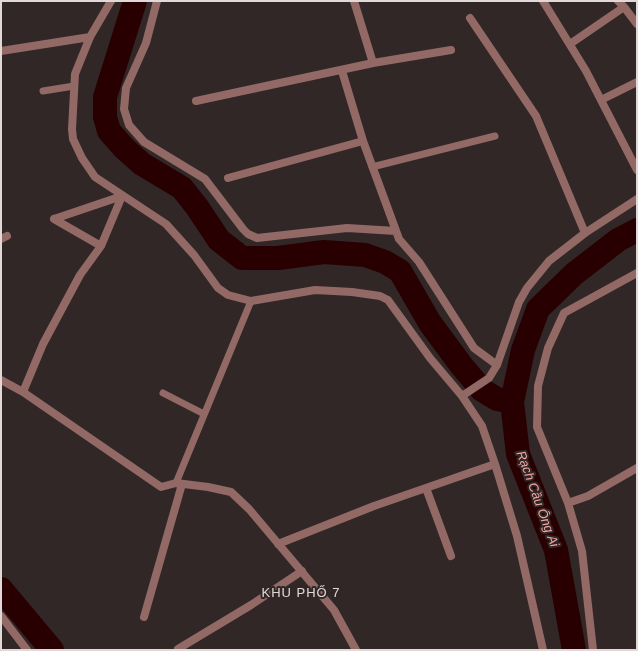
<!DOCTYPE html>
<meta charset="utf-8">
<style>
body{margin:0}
#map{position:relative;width:638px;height:651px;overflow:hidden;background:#312726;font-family:Arial,sans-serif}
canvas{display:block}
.frame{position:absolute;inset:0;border:2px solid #e0d9d8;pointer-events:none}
</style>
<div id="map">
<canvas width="638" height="651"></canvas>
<div class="frame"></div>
</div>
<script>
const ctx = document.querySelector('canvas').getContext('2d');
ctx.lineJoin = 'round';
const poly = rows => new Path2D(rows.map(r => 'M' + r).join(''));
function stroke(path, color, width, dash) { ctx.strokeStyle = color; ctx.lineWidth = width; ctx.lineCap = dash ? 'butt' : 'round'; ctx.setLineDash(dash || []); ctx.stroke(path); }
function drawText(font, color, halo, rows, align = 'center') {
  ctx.font = font + ' Arial,sans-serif'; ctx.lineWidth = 4; ctx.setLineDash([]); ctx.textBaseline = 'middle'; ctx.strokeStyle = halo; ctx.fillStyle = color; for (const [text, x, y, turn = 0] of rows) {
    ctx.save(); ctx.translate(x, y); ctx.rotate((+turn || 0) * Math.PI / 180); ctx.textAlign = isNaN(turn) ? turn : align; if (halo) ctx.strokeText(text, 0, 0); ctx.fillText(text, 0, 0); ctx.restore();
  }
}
const river = poly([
 [135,1,105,97,105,117,109,131,124,148,142,164,182,188,197,207,219,240,242,258,278,258,324,252,365,255,385,262,400,271,430,323,461,365,482,390,497,399,512,402],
 [1,589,52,650],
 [574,650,556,550,518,454,512,402,523,350,538,309,574,274,618,240,637,230]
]);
const lane = poly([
 [43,91,74,86],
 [372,167,495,136],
 [163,393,204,414],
 [176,483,251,301]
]);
const street = poly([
 [111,1,90,37,75,74,72,129,73,139,82,158,95,177,166,224,194,255,218,288,228,295,251,301,315,290,352,292,380,296,388,300,430,358,462,396],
 [157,1,146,43,126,88,124,109,129,125,144,142,205,179,243,229,248,234,257,238,347,228,396,231],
 [354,1,373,63],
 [543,1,586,71,637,170],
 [624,7,637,24],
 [470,18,536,116,585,233],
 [570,44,624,7,618,1],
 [1,51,90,37],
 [342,71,363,141,399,239,419,262,474,348,497,365],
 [601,100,637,82],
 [196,101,373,63,451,50],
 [228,178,363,141],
 [54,219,122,196],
 [54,219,101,246],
 [1,239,7,236],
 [1,380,23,392,161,487,176,483,208,487,231,492,249,509,334,610,356,650],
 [23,392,43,344,80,275,101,246,122,196],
 [426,488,451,556],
 [568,503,588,496,637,468],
 [278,544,374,506,495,464],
 [1,616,27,650],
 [144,617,182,484],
 [178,649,251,605,302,571],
 [543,650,517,536,495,464,482,426,462,396,489,378,497,365,519,302,527,288,549,261,585,233,637,199],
 [593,650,582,551,568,503,537,427,538,386,548,348,564,313,637,273]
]);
const waterNames = [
 ["Rạch Cầu Ông Ai",537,499,70]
];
const neighbourhoodNames = [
 ["KHU PHỐ 7",301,593]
];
stroke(river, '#290002', 24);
stroke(lane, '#936966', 7);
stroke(street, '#936966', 8);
drawText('italic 13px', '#f4a8a3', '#312726', waterNames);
ctx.letterSpacing = '1px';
drawText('13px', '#e0d9d8', '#312726', neighbourhoodNames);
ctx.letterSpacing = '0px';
</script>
